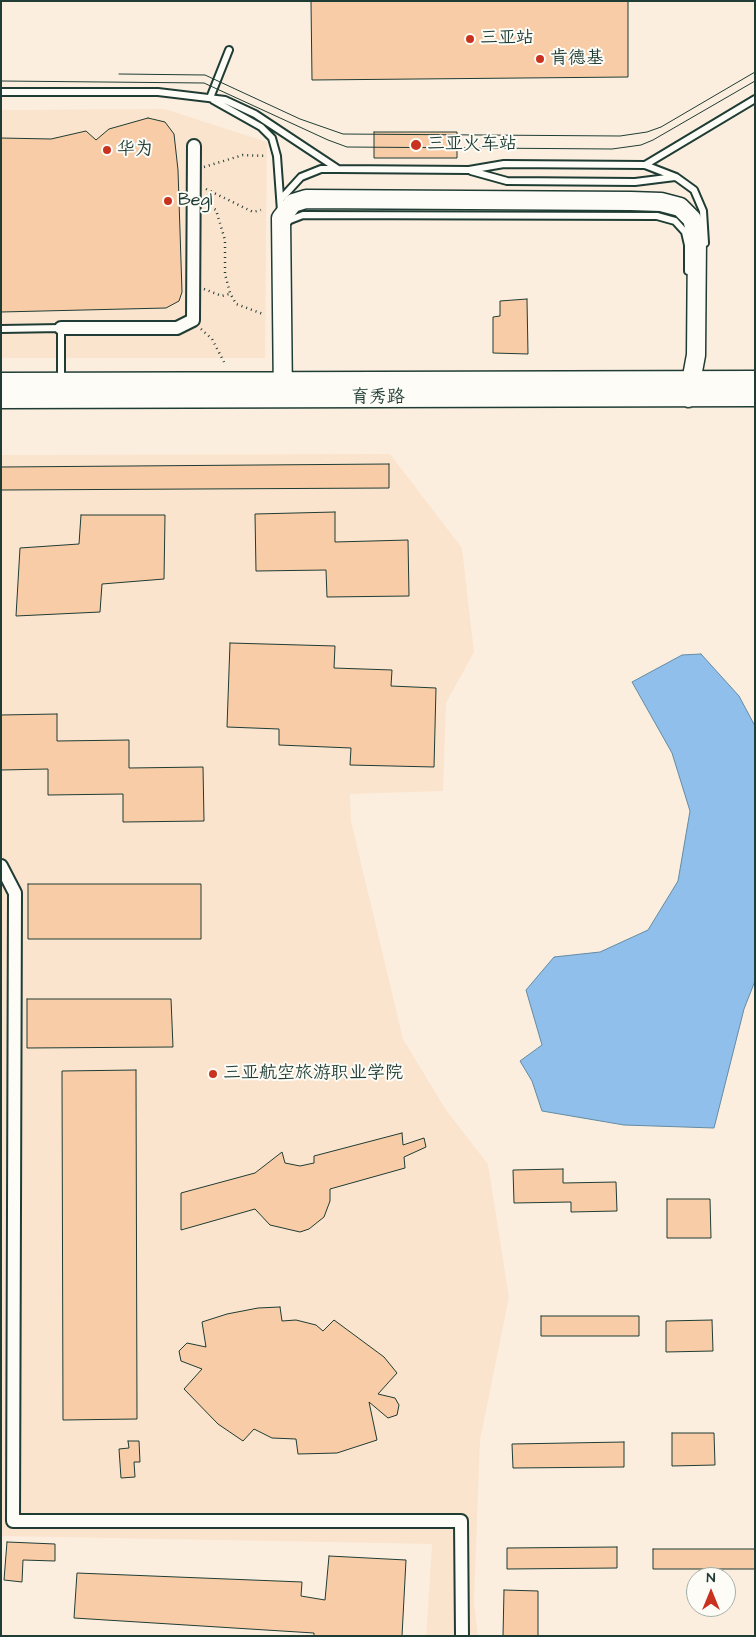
<!DOCTYPE html>
<meta charset="utf-8">
<style>
body{margin:0}
#map{position:relative;width:756px;height:1637px;overflow:hidden;background:#fceedf;font-family:"Architects Daughter",sans-serif}
canvas{display:block}
.frame{position:absolute;inset:0;border:2px solid #1f3d34;pointer-events:none}
.north{position:absolute;left:686px;top:1567px;width:50px;height:50px;box-sizing:border-box;background:#fdfcf7;border:1px solid #a4b0a9;border-radius:50%;rotate:0deg;font-size:14px;font-weight:700;line-height:20px;text-align:center;color:#1f3d34}
.north::after{content:'';display:block;margin:auto;width:18px;height:22px;background:#c8321e;clip-path:polygon(50% 0,100% 100%,50% 72%,0 100%)}
</style>
<div id="map">
<canvas width="756" height="1637"></canvas>
<div class="frame"></div>
<div class="north">N</div>
</div>
<script>
const ctx = document.querySelector('canvas').getContext('2d');
ctx.lineJoin = 'round';
function paint(path, color) { ctx.fillStyle = color; ctx.fill(path, 'evenodd'); }
const poly = rows => new Path2D(rows.map(r => 'M' + r).join(''));
function stroke(path, color, width, dash) { ctx.strokeStyle = color; ctx.lineWidth = width; ctx.lineCap = dash ? 'butt' : 'round'; ctx.setLineDash(dash || []); ctx.stroke(path); }
function drawText(font, color, halo, rows, align = 'center') {
  ctx.font = font + ' "Architects Daughter","LXGW WenKai TC",sans-serif'; ctx.lineWidth = 4; ctx.setLineDash([]); ctx.textBaseline = 'middle'; ctx.strokeStyle = halo; ctx.fillStyle = color; for (const [text, x, y, turn = 0] of rows) {
    ctx.save(); ctx.translate(x, y); ctx.rotate((+turn || 0) * Math.PI / 180); ctx.textAlign = isNaN(turn) ? turn : align; if (halo) ctx.strokeText(text, 0, 0); ctx.fillText(text, 0, 0); ctx.restore();
  }
}
const built = poly([
 [165,109,267,142,265,358,1,358,1,110],
 [390,454,462,548,474,652,446,703,443,791,350,794,351,821,403,1039,446,1110,488,1164,509,1297,480,1440,474,1601,478,1636,426,1636,432,1544,2,1536,1,455]
]);
const water = poly([
 [701,654,739,696,755,726,755,981,744,1009,714,1128,624,1125,542,1111,532,1081,520,1061,542,1045,526,990,554,957,600,952,648,930,678,881,690,811,672,753,632,682,682,655,701,654]
]);
const building = poly([
 [311,1,628,1,628,77,312,80,311,1],
 [148,118,165,122,174,134,178,170,182,292,179,301,166,308,1,312,1,138,51,139,86,131,96,140,109,129,148,118],
 [374,132,457,132,457,158,374,158,374,132],
 [527,299,528,354,493,353,493,317,500,316,500,301,527,299],
 [389,464,389,488,1,490,1,467,389,464],
 [335,512,335,542,408,540,409,596,327,597,326,570,256,571,255,514,335,512],
 [81,515,165,515,164,579,102,584,100,612,16,616,20,548,79,544,81,515],
 [230,643,335,646,334,668,392,670,391,686,436,688,434,767,350,765,351,748,279,745,279,729,227,727,230,643],
 [57,714,57,741,129,740,129,768,203,767,204,821,123,822,123,794,48,795,48,769,1,770,1,715,57,714],
 [28,884,201,884,201,939,28,939,28,884],
 [27,999,171,999,173,1047,27,1048,27,999],
 [136,1070,137,1419,63,1420,62,1071,136,1070],
 [402,1133,403,1145,424,1138,426,1147,404,1157,405,1168,330,1189,330,1201,324,1217,309,1229,300,1232,270,1225,255,1209,181,1230,181,1193,255,1173,282,1152,285,1163,300,1166,314,1163,314,1156,402,1133],
 [563,1169,563,1183,616,1182,617,1211,571,1212,571,1202,514,1203,513,1170,563,1169],
 [667,1199,710,1199,711,1238,667,1238,667,1199],
 [280,1307,282,1321,296,1320,316,1325,323,1331,334,1320,384,1357,397,1373,378,1394,395,1398,399,1405,397,1415,388,1418,369,1402,377,1440,337,1453,298,1454,296,1439,272,1438,254,1429,243,1441,218,1424,184,1389,202,1369,181,1361,179,1351,187,1343,206,1347,202,1322,227,1314,258,1308,280,1307],
 [541,1316,639,1316,639,1336,541,1336,541,1316],
 [712,1320,713,1351,666,1352,666,1321,712,1320],
 [672,1433,714,1433,715,1465,672,1466,672,1433],
 [128,1441,139,1441,140,1462,134,1462,135,1477,121,1478,119,1449,129,1448,128,1441],
 [624,1442,624,1467,513,1468,512,1444,624,1442],
 [7,1542,55,1544,55,1561,23,1560,22,1582,4,1580,7,1542],
 [617,1547,617,1568,507,1569,507,1548,617,1547],
 [653,1549,755,1549,755,1569,653,1569,653,1549],
 [329,1556,406,1560,402,1636,314,1636,314,1633,74,1618,77,1573,302,1582,301,1596,325,1600,329,1556],
 [504,1590,538,1591,538,1636,503,1636,504,1590]
]);
const path = poly([
 [204,167,243,155,267,156],
 [206,189,253,212,261,210],
 [206,204,216,210,225,240,225,274,230,293,236,304,263,314],
 [204,289,222,296,229,294],
 [201,329,212,339,224,362]
]);
const lane = poly([
 [1,92,158,92,225,100,255,114,338,169,469,170,504,164,645,165,676,177,694,190,703,211,705,243],
 [210,98,229,50],
 [213,100,261,127,272,138,277,156,281,211],
 [645,165,755,99],
 [471,171,507,181,635,182,675,177],
 [281,199,301,177,321,169,336,169],
 [286,224,290,220,303,215,657,216,675,221,685,232,688,245,688,271],
 [1,329,61,328,61,380]
]);
const street = poly([
 [61,328,177,328,193,320,194,146],
 [1,866,15,893,13,1521,461,1521,462,1636]
]);
const secondary = poly([
 [1,382,755,380],
 [283,398,281,218,293,203,306,199,631,201,661,202,680,207,692,219,697,238,696,355,688,398],
 [1,399,755,397]
]);
const tram = poly([
 [119,74,205,75,300,119,343,134,620,136,647,132,661,127,755,72],
 [1,81,204,83,328,140,347,147,612,149,641,145,653,140,755,81]
]);
const markers = [
 [470,39,5,"#c8321e"],
 [540,59,5,"#c8321e"],
 [416,145,6,"#c8321e"],
 [107,150,5,"#c8321e"],
 [168,201,5,"#c8321e"],
 [213,1074,5,"#c8321e"]
];
const poiNames = [
 ["三亚站",480,39],
 ["肯德基",550,59],
 ["三亚火车站",427,145],
 ["华为",117,150],
 ["Begl",178,201],
 ["三亚航空旅游职业学院",223,1074]
];
const streetNames = [
 ["育秀路",378,398]
];
paint(built, '#fbe4ce');
paint(water, '#91bfeb');
stroke(water, '#638ba2', 1);
paint(building, '#f8cca7');
stroke(building, '#1f3d34', 1);
stroke(lane, '#1f3d34', 10);
stroke(street, '#1f3d34', 16);
stroke(secondary, '#1f3d34', 21);
stroke(path, '#1f3d34', 2.5, [1, 4]);
stroke(lane, '#fdfcf7', 6);
stroke(street, '#fdfcf7', 12);
stroke(secondary, '#fdfcf7', 18);
stroke(tram, '#1f3d34', 1);
for (const [x, y, r, color] of markers) { const dot = new Path2D(); dot.arc(x, y, r, 0, 2 * Math.PI); ctx.fillStyle = color; ctx.fill(dot); stroke(dot, '#fdfcf7', 2); }
drawText('18px', '#1f3d34', '#fdfcf7', poiNames, 'left');
drawText('18px', '#1f3d34', '#fdfcf7', streetNames);
</script>
